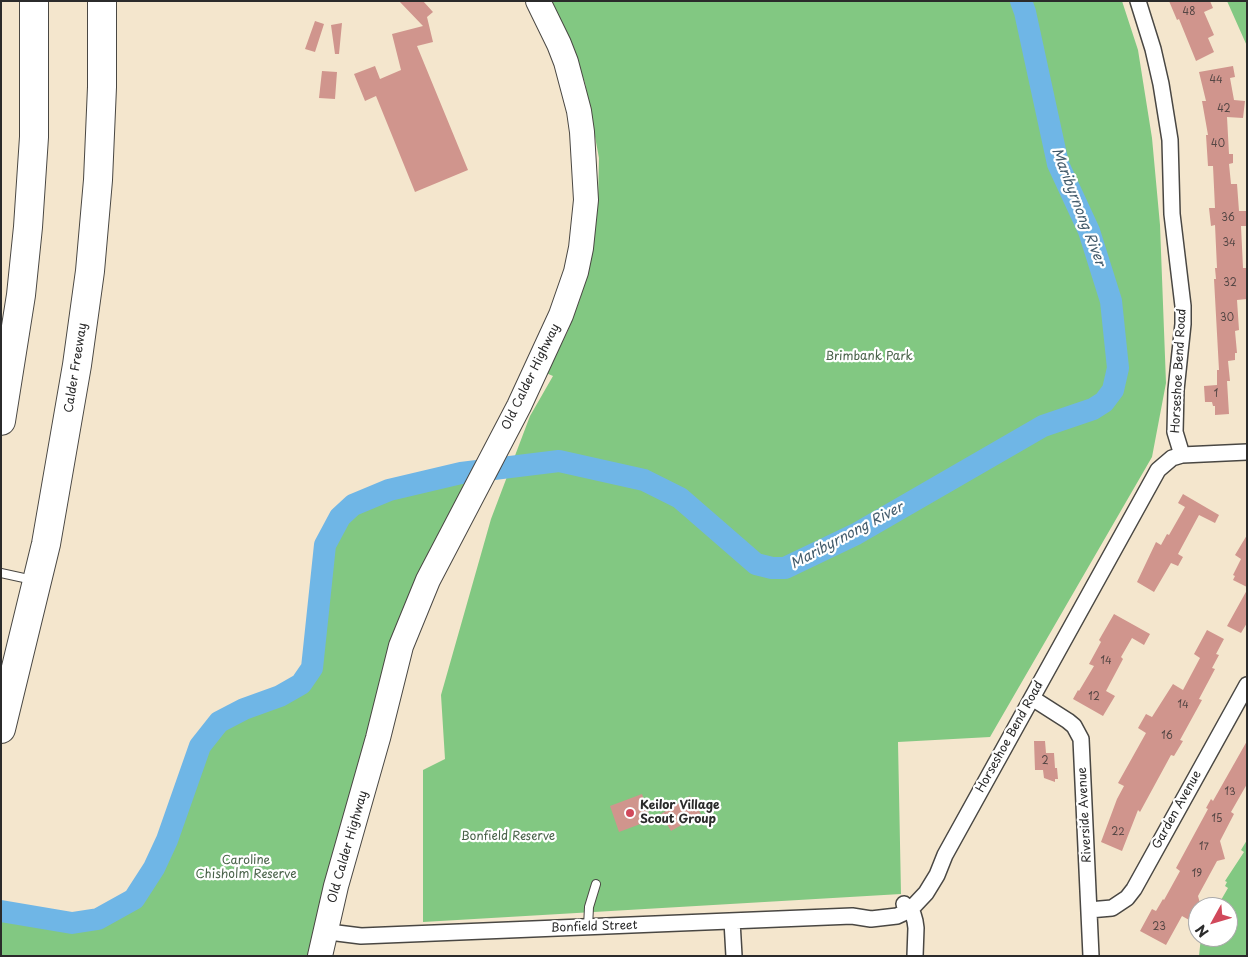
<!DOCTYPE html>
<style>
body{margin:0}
#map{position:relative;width:1248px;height:957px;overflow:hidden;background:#f4e6cd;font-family:"Playpen Sans",sans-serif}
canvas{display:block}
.frame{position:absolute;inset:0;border:2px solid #2b2b2b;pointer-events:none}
.north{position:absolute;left:1188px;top:897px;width:50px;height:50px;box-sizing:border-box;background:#fff;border:1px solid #aaa;border-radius:50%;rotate:231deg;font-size:14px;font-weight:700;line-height:20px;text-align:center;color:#2b2b2b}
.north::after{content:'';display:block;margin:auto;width:18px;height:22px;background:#d1495b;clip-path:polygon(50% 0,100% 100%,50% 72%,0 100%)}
</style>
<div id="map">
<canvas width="1248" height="957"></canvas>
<div class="frame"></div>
<div class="north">N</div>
</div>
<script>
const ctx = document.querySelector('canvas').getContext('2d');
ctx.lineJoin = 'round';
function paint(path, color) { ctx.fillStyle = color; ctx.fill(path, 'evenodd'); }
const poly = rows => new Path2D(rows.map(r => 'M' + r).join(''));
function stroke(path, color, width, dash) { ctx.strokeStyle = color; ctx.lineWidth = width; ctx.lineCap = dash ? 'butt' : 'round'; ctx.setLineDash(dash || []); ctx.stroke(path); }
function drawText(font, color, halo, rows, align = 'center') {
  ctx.font = font + ' "Playpen Sans",sans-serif'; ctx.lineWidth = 4.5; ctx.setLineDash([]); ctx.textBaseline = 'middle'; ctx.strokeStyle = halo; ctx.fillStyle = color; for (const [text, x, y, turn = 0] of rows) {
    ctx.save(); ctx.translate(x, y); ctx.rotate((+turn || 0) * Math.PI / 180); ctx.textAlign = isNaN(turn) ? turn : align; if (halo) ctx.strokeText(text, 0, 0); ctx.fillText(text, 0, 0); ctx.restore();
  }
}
const green = poly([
 [551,1,1122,1,1138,50,1152,138,1160,225,1166,383,1152,457,990,737,898,742,901,894,423,922,423,770,445,759,441,695,491,519,530,416,553,376,546,373,567,333,580,299,591,254,598,201,599,158,585,83,570,40],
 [1227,1,1247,1,1247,46],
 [473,471,431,555,311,956,1,956,1,911,72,923,98,919,134,899,154,868,167,840,200,746,219,722,244,709,280,696,302,684,312,668,325,545,340,517,353,505,389,490,461,473],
 [1247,840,1247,956,1199,956,1201,937,1228,937,1228,907,1217,907,1228,888,1225,886,1227,882,1225,881,1244,852,1241,850]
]);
const river = poly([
 [1,911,72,923,98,919,134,899,154,868,167,840,200,746,219,722,244,709,280,696,301,684,312,668,325,545,340,517,353,505,389,490,461,473,559,461,644,480,680,498,756,564,772,568,785,568,856,534,1043,426,1093,409,1104,402,1113,390,1118,368,1111,301,1089,231,1058,164,1025,12,1021,1]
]);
const building = poly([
 [399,1,423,1,433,12,427,17,433,42,417,46,468,170,415,192,376,96,365,101,354,74,375,66,380,79,401,70,392,34,423,26],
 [1169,1,1210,1,1213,8,1204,12,1214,35,1208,38,1214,52,1196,61,1179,19,1177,20],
 [315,21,324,24,315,52,305,49],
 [342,23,339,54,335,54,331,25],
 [1233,66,1235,77,1230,78,1234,100,1245,101,1243,118,1227,117,1229,154,1233,154,1233,163,1229,164,1231,184,1237,184,1239,211,1247,211,1247,226,1241,226,1243,268,1247,268,1247,299,1237,300,1239,330,1235,331,1237,353,1235,353,1235,360,1228,361,1230,381,1227,381,1229,414,1215,415,1215,406,1213,406,1212,402,1205,402,1204,386,1217,385,1217,370,1219,370,1214,279,1216,279,1215,268,1217,268,1215,225,1211,226,1209,208,1215,208,1213,166,1208,166,1206,135,1208,135,1202,101,1206,101,1199,72],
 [322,71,337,72,335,99,319,98],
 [1183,494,1219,515,1215,523,1199,515,1178,554,1183,557,1178,566,1171,563,1154,592,1137,582,1156,542,1161,545,1167,534,1169,535,1185,507,1178,503],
 [1247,535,1247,587,1233,580,1235,576,1233,575,1241,559,1235,555],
 [1247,590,1247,623,1241,633,1227,626],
 [1114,614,1150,634,1144,645,1132,638,1121,657,1123,659,1106,691,1115,696,1103,716,1073,699,1078,690,1079,691,1094,666,1089,664,1101,642,1099,640],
 [1207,630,1224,639,1216,654,1219,655,1212,668,1215,669,1199,699,1202,700,1180,740,1183,741,1174,756,1171,755,1140,812,1138,810,1122,851,1101,842,1117,799,1124,786,1118,783,1146,733,1138,728,1146,714,1152,717,1173,684,1183,690,1200,658,1194,654],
 [1034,741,1045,741,1046,753,1054,753,1055,768,1057,768,1058,779,1055,779,1055,782,1044,778,1043,770,1035,770],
 [1247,741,1247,784,1231,812,1234,814,1220,841,1225,859,1217,861,1198,896,1201,907,1198,907,1198,925,1182,916,1166,945,1140,931,1152,909,1156,911,1163,899,1164,900,1180,871,1176,868,1208,809,1206,808,1211,799,1213,801],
 [642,794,651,820,619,832,610,806],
 [690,796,701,814,671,831,661,814]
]);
const lane = poly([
 [1,573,33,580],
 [588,927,589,907,596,884]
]);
const street = poly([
 [1138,1,1153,49,1161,84,1170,140,1172,214,1183,306,1183,324,1176,390,1175,432,1182,455],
 [1032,698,1068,721,1074,726,1081,739,1091,956],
 [904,904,913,914,915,921,916,928,915,956],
 [1089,910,1112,908,1127,898,1134,889,1247,685],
 [732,921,734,956],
 [337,933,361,936,852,916,871,919,897,916,910,910,926,893,937,875,945,855,1158,470,1172,458,1182,455,1247,452]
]);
const primary = poly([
 [320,956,336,886,378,738,401,646,428,580,519,406,561,315,576,272,581,248,586,200,582,132,579,111,566,62,559,44,538,1]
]);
const highway = poly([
 [1,421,21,295,28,227,34,137,34,1],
 [1,729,46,544,77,365,90,271,98,180,102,87,102,1]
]);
const markers = [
 [630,813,5,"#d1495b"]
];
const numberNames = [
 ["48",1189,12],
 ["44",1216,80],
 ["42",1224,109],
 ["40",1218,144],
 ["36",1228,218],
 ["34",1229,243],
 ["32",1230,283],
 ["30",1227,318],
 ["1",1216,394],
 ["14",1106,661],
 ["12",1094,697],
 ["14",1183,705],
 ["16",1167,736],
 ["2",1045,761],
 ["13",1230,792],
 ["15",1217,819],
 ["22",1118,832],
 ["17",1204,847],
 ["19",1197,874],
 ["23",1159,927]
];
const parkNames = [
 ["Brimbank Park",869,357],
 ["Bonfield Reserve",508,837],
 ["Caroline",246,861],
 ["Chisholm Reserve",246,875]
];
const streetNames = [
 ["Calder Freeway",76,368,-81],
 ["Horseshoe Bend Road",1179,371,-87],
 ["Old Calder Highway",531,377,-64],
 ["Horseshoe Bend Road",1010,737,-61],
 ["Garden Avenue",1177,810,-61],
 ["Riverside Avenue",1085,815,-93],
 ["Old Calder Highway",348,847,-74],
 ["Bonfield Street",594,927,-2]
];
const poiNames = [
 ["Keilor Village",640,806],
 ["Scout Group",640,820]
];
const waterNames = [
 ["Maribyrnong River",1078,207,69],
 ["Maribyrnong River",847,536,-28]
];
paint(green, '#82c882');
stroke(river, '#6fb6e6', 22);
paint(building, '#d0958d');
stroke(lane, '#494743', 10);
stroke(street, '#494743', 18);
stroke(primary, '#494743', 26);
stroke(highway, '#494743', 30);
stroke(lane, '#fff', 8);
stroke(street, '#fff', 15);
stroke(primary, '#fff', 24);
stroke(highway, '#fff', 28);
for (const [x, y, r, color] of markers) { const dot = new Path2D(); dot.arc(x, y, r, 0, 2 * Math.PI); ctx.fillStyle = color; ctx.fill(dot); stroke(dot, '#fff', 2); }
drawText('10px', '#544644', null, numberNames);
drawText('12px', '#496249', '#fff', parkNames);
drawText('12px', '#2b2b2b', '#fff', streetNames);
drawText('bold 12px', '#2b2b2b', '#fff', poiNames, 'left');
drawText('italic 14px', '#435c6c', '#fff', waterNames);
</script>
